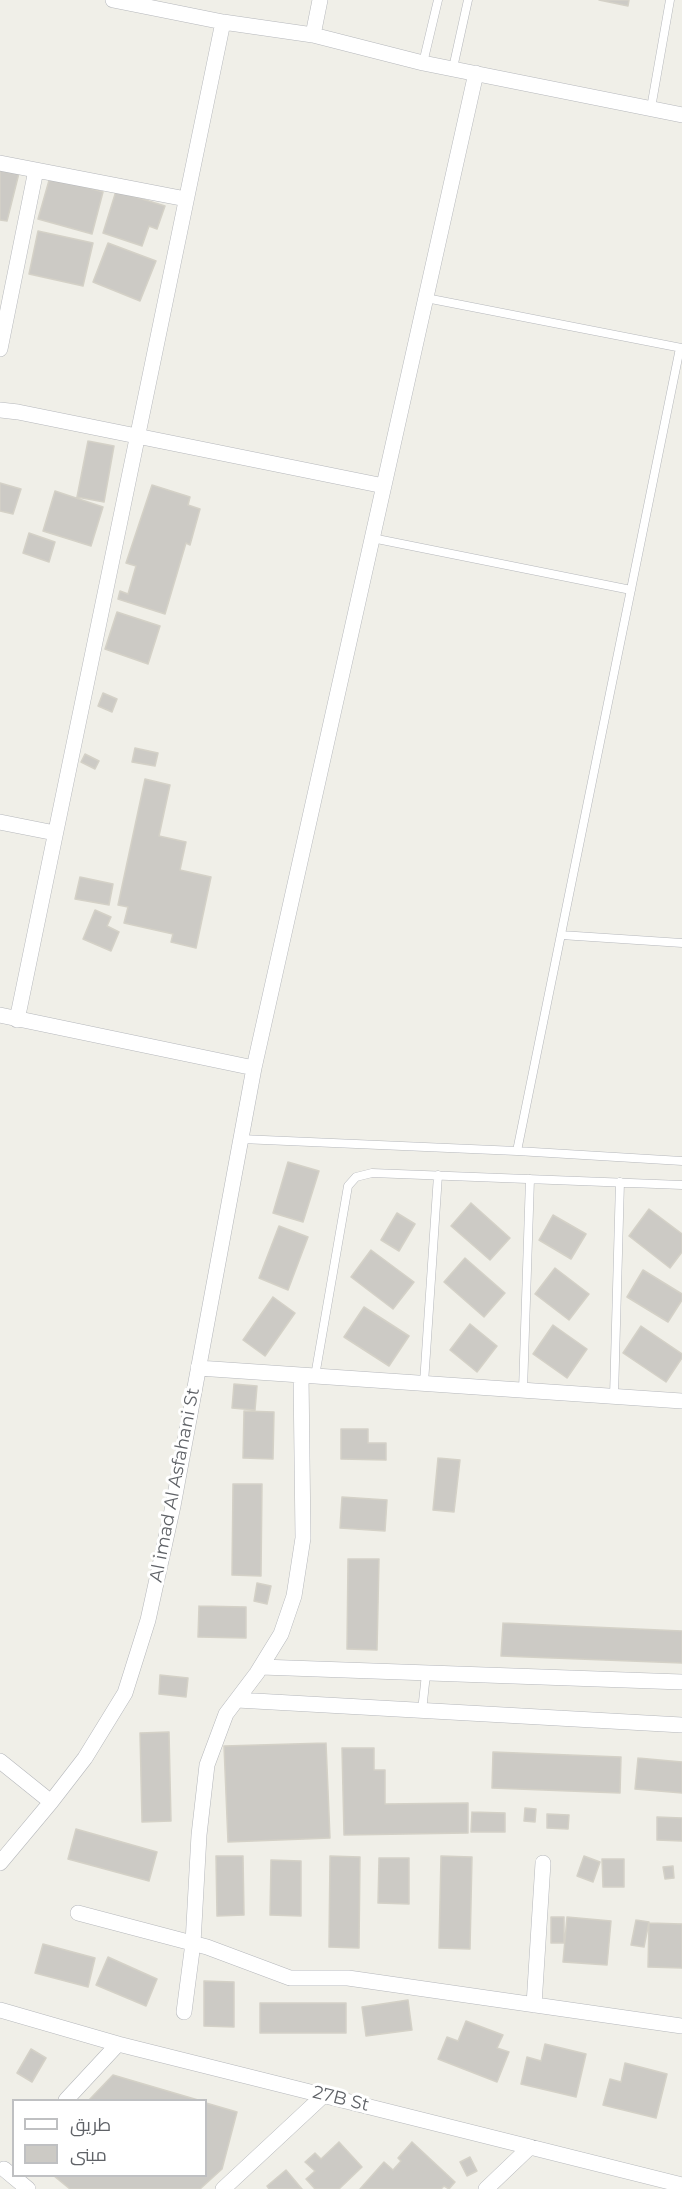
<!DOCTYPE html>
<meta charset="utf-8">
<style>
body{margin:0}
#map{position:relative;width:682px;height:2189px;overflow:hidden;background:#f0efe8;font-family:Montserrat,Cairo,sans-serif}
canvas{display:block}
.legend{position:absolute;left:12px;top:2099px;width:195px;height:78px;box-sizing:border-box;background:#fff;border:2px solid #bfc0c2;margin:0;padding:8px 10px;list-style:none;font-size:18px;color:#5f6267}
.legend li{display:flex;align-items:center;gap:12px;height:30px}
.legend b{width:30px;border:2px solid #bfc0c2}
</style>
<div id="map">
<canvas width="682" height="2189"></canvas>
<ul class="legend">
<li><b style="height:8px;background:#fff"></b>طريق</li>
<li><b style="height:16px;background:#cccac5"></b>مبنى</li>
</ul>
</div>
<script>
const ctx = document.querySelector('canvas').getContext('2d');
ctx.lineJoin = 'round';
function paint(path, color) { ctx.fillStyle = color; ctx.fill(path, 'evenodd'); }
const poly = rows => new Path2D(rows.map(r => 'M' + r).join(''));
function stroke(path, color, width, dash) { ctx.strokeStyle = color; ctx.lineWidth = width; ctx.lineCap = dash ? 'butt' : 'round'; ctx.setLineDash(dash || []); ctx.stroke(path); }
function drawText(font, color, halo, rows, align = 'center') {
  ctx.font = font + ' Montserrat,sans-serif'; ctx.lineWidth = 6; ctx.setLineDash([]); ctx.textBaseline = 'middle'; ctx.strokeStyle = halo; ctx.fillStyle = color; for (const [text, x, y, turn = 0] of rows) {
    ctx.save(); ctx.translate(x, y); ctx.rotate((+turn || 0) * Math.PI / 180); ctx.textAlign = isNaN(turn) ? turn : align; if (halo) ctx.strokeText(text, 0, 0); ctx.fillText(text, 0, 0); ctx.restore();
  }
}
const building = poly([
 [599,0,629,0,628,6,599,0],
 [0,168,19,173,7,221,0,220,0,168],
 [50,177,103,192,92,234,38,219,50,177],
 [116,191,165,206,157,229,149,226,142,246,103,233,116,191],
 [38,231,93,243,83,286,29,274,38,231],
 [108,243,156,261,140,301,93,282,108,243],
 [88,441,114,446,104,502,77,497,88,441],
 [0,483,21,489,13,514,0,511,0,483],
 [152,485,190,497,188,505,200,509,190,545,186,543,165,614,118,599,120,591,128,594,136,566,126,563,152,485],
 [55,491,103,507,91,546,43,531,55,491],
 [29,533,55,542,49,562,23,553,29,533],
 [117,612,160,626,148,664,105,649,117,612],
 [103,693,117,699,112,712,98,706,103,693],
 [135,748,158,753,155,766,132,762,135,748],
 [85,754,99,761,95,769,81,762,85,754],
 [145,779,170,785,159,836,186,842,180,870,211,877,196,948,171,942,173,934,124,923,128,907,118,905,145,779],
 [80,877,113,884,109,905,75,899,80,877],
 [95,910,111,917,107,926,119,932,111,951,83,939,95,910],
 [288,1162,319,1171,303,1222,273,1213,288,1162],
 [471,1203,510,1238,490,1260,451,1226,471,1203],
 [649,1209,682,1234,682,1252,670,1268,629,1236,649,1209],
 [397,1213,415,1224,399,1251,381,1240,397,1213],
 [553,1215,586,1234,571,1259,539,1240,553,1215],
 [279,1226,308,1237,288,1290,259,1278,279,1226],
 [371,1250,414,1282,393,1309,351,1277,371,1250],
 [465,1258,505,1293,484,1317,444,1282,465,1258],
 [555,1268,589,1294,569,1320,535,1294,555,1268],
 [643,1270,682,1294,682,1300,668,1322,627,1297,643,1270],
 [273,1297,295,1313,265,1356,243,1340,273,1297],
 [364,1307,409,1336,389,1366,344,1337,364,1307],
 [470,1324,497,1346,477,1372,450,1350,470,1324],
 [553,1325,587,1349,567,1378,533,1354,553,1325],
 [641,1326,682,1354,682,1358,666,1382,623,1353,641,1326],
 [234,1384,257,1386,255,1410,232,1408,234,1384],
 [244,1411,274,1412,273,1459,243,1458,244,1411],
 [341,1429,368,1429,368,1443,386,1443,386,1460,341,1459,341,1429],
 [438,1458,460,1460,454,1512,433,1510,438,1458],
 [233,1484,262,1484,261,1576,232,1575,233,1484],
 [342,1497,387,1500,385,1531,340,1528,342,1497],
 [348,1559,379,1559,377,1650,347,1649,348,1559],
 [257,1583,271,1586,267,1604,254,1601,257,1583],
 [199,1606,246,1607,246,1638,198,1637,199,1606],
 [503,1623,682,1631,682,1663,501,1656,503,1623],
 [160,1675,188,1678,186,1697,159,1694,160,1675],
 [169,1732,171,1821,142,1822,140,1733,169,1732],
 [326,1743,330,1838,228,1842,224,1746,326,1743],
 [342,1748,374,1748,374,1770,385,1770,385,1804,468,1803,468,1833,344,1835,342,1748],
 [493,1752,621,1757,620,1793,492,1788,493,1752],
 [638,1758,682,1762,682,1793,635,1789,638,1758],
 [525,1808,536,1809,535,1822,524,1821,525,1808],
 [472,1812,505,1813,505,1832,471,1832,472,1812],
 [547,1814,569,1815,568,1829,547,1828,547,1814],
 [657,1817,682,1818,682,1841,657,1840,657,1817],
 [76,1829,157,1852,149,1881,68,1859,76,1829],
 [216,1856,243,1856,244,1915,217,1916,216,1856],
 [330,1856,360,1857,359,1948,329,1947,330,1856],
 [441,1856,472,1857,470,1949,439,1948,441,1856],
 [584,1856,600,1862,593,1882,577,1876,584,1856],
 [379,1858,409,1858,409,1904,378,1903,379,1858],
 [602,1859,624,1859,624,1887,603,1887,602,1859],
 [271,1860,301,1861,301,1916,270,1915,271,1860],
 [673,1866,674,1878,665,1879,663,1867,673,1866],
 [551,1917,564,1917,564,1943,551,1943,551,1917],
 [567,1917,611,1921,607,1965,563,1962,567,1917],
 [636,1920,649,1922,644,1947,631,1945,636,1920],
 [649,1923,682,1924,682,1968,648,1967,649,1923],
 [43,1944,95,1958,88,1987,35,1973,43,1944],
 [108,1957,157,1979,146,2006,96,1985,108,1957],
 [204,1981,234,1982,234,2027,204,2026,204,1981],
 [408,2000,412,2030,366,2036,362,2007,408,2000],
 [260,2003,346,2003,346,2033,260,2033,260,2003],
 [466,2021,503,2035,497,2048,509,2052,497,2082,438,2059,447,2037,458,2041,466,2021],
 [545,2044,586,2054,576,2097,521,2084,527,2057,541,2061,545,2044],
 [31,2049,46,2058,32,2082,17,2073,31,2049],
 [625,2063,667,2074,656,2118,603,2105,610,2079,621,2082,625,2063],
 [113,2075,198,2100,89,2100,113,2075],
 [206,2103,237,2112,222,2169,200,2189,70,2189,54,2176,206,2176,206,2103],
 [339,2142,362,2167,339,2189,315,2189,306,2179,315,2171,305,2162,315,2153,321,2159,339,2142],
 [412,2142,455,2182,449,2189,444,2186,441,2189,360,2189,384,2162,393,2170,401,2161,398,2158,412,2142],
 [470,2157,477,2171,467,2176,460,2162,470,2157],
 [286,2170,302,2189,269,2189,267,2186,286,2170]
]);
const service = poly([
 [423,63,438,0],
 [453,68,468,0],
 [651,108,670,0],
 [426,298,682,348],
 [372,538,631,590],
 [561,935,682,943],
 [241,1139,517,1151,682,1161],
 [517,1151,680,348],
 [315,1376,348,1186,356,1177,372,1173,682,1185],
 [424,1383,438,1175],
 [523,1390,530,1179],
 [614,1396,620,1182],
 [422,1711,426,1674]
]);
const minor = poly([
 [113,0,223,22,313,35,423,63,682,115],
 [313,35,320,0],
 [0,163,186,199],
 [0,349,36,170],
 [0,410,18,412,384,486],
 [0,822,55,833],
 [0,1015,254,1068],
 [17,1020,223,22],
 [198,1368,682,1401],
 [261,1667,682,1682],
 [237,1700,682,1725],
 [0,1761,51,1802],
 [0,1863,51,1802,85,1758,125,1693,148,1620,173,1506,254,1068,476,73],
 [78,1913,207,1947,290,1978,348,1978,682,2026],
 [534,2005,543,1863],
 [0,2010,118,2044,682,2185],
 [184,2012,193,1943,199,1835,207,1765,226,1714,257,1673,281,1634,294,1596,303,1538,301,1375],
 [66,2100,118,2044],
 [4,2169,28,2189],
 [223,2189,324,2095],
 [486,2189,530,2147]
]);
const streetNames = [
 ["Al imad Al Asfahani St",175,1485,-79],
 ["27B St",341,2099,14]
];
paint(building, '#cccac5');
stroke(building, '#d4d1c7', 1.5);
stroke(service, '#b5b7bb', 9);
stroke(minor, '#b5b7bb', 16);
stroke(service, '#fff', 8);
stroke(minor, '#fff', 15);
drawText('18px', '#5f6267', '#fff', streetNames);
</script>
